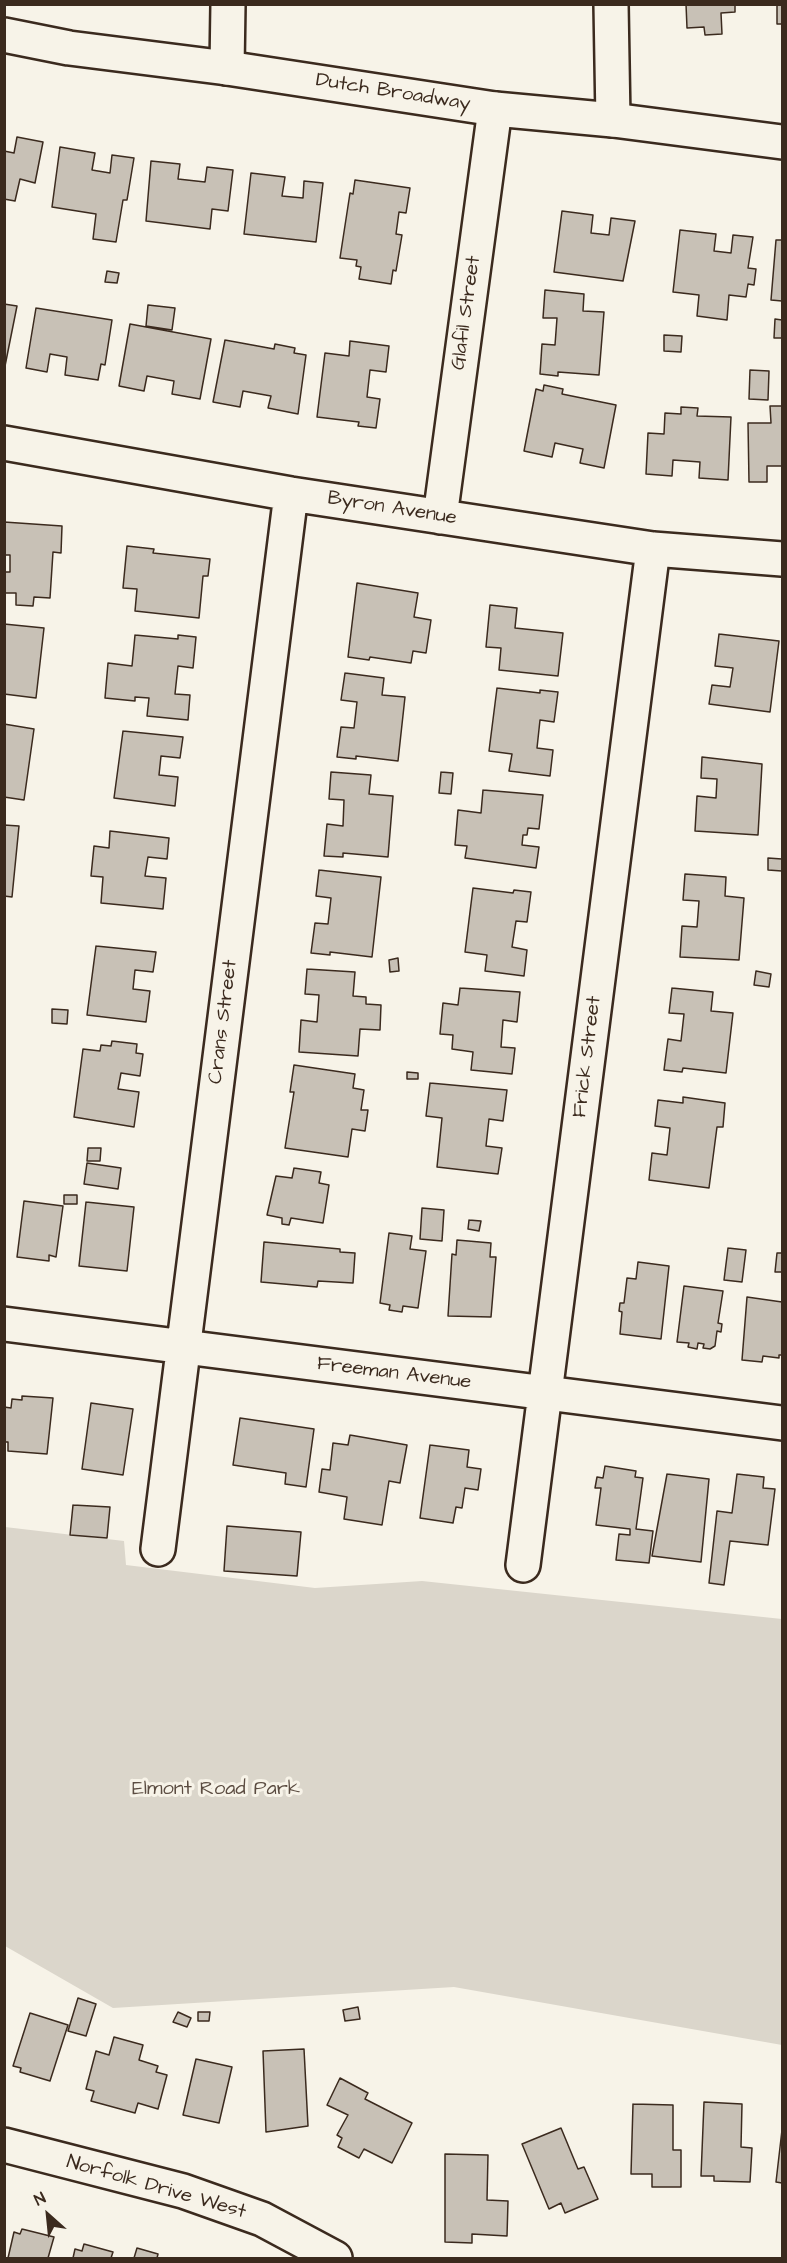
<!DOCTYPE html>
<style>
body{margin:0}
#map{position:relative;width:787px;height:2263px;overflow:hidden;background:#f7f3e8;font-family:"Architects Daughter",sans-serif}
canvas{display:block}
.frame{position:absolute;inset:0;border:6px solid #3b2a1e;pointer-events:none}
.north{position:absolute;left:18px;top:2185px;width:60px;height:60px;-webkit-text-stroke:4px #f7f3e8;paint-order:stroke;rotate:333deg;font-size:16px;font-weight:700;line-height:24px;text-align:center;color:#3b2a1e}
.north::after{content:'';display:block;margin:auto;width:21px;height:27px;background:#3b2a1e;clip-path:polygon(50% 0,100% 100%,50% 72%,0 100%)}
</style>
<div id="map">
<canvas width="787" height="2263"></canvas>
<div class="frame"></div>
<div class="north">N</div>
</div>
<script>
const ctx = document.querySelector('canvas').getContext('2d');
ctx.lineJoin = 'round';
function paint(path, color) { ctx.fillStyle = color; ctx.fill(path, 'evenodd'); }
const poly = rows => new Path2D(rows.map(r => 'M' + r).join(''));
function stroke(path, color, width, dash) { ctx.strokeStyle = color; ctx.lineWidth = width; ctx.lineCap = dash ? 'butt' : 'round'; ctx.setLineDash(dash || []); ctx.stroke(path); }
function drawText(font, color, halo, rows, align = 'center') {
  ctx.font = font + ' "Architects Daughter",sans-serif'; ctx.lineWidth = 6; ctx.setLineDash([]); ctx.textBaseline = 'middle'; ctx.strokeStyle = halo; ctx.fillStyle = color; for (const [text, x, y, turn = 0] of rows) {
    ctx.save(); ctx.translate(x, y); ctx.rotate((+turn || 0) * Math.PI / 180); ctx.textAlign = isNaN(turn) ? turn : align; if (halo) ctx.strokeText(text, 0, 0); ctx.fillText(text, 0, 0); ctx.restore();
  }
}
const green = poly([
 [5,1527,124,1541,126,1565,315,1588,422,1581,782,1619,782,2045,454,1987,113,2008,5,1946]
]);
const building = poly([
 [686,4,735,4,735,12,721,13,722,34,705,35,704,27,687,28,686,4],
 [777,4,782,4,782,24,777,24,777,4],
 [17,137,43,142,35,183,20,179,15,201,4,199,4,151,14,153,17,137],
 [60,147,95,153,92,170,110,173,112,155,134,158,127,200,123,200,116,242,93,239,96,214,52,207,60,147],
 [151,161,180,164,178,179,205,182,207,167,233,170,228,211,212,209,210,229,146,221,151,161],
 [251,173,285,177,282,196,303,198,304,181,323,183,316,242,244,234,251,173],
 [355,180,410,188,406,213,399,212,396,234,402,235,396,271,393,270,391,284,359,279,361,267,356,266,357,260,340,258,350,193,353,194,355,180],
 [562,211,593,215,591,233,609,235,611,218,635,221,623,281,554,272,562,211],
 [680,230,716,234,714,251,731,253,733,235,753,237,748,268,756,269,754,285,748,284,746,297,729,295,727,320,697,316,699,295,673,292,680,230],
 [776,240,782,240,782,301,771,300,776,240],
 [107,271,119,273,117,283,105,282,107,271],
 [545,290,584,294,583,311,604,312,599,375,558,372,558,376,540,374,542,344,555,345,557,318,543,318,545,290],
 [4,304,17,306,5,366,4,366,4,304],
 [148,305,175,308,172,330,146,326,148,305],
 [36,308,112,320,105,365,101,364,98,380,65,375,67,357,50,354,47,372,26,368,36,308],
 [775,319,782,320,782,338,774,338,775,319],
 [130,324,211,339,200,399,172,394,174,381,147,376,144,391,119,386,130,324],
 [664,335,682,336,681,352,664,351,664,335],
 [225,340,274,349,275,344,295,348,294,353,306,355,298,414,268,408,271,396,243,391,240,407,213,402,225,340],
 [350,341,389,346,386,372,370,370,367,397,380,399,376,428,358,426,359,422,317,417,325,353,349,356,350,341],
 [750,370,769,371,768,400,749,399,750,370],
 [544,385,563,389,562,394,616,405,604,468,580,463,583,449,555,443,552,457,524,451,536,389,543,391,544,385],
 [770,406,782,406,782,466,767,466,767,482,749,482,748,423,771,423,770,406],
 [681,407,698,408,697,416,731,417,728,480,699,478,700,462,673,460,672,476,646,474,648,433,664,434,665,413,681,414,681,407],
 [4,522,62,526,61,553,53,552,50,598,34,597,33,606,16,605,16,593,4,593,4,572,10,572,10,555,4,555,4,522],
 [127,546,154,549,153,553,210,559,208,576,203,576,199,618,135,611,137,589,123,588,127,546],
 [357,583,418,593,414,617,431,620,426,653,413,651,411,663,370,657,369,660,348,657,357,583],
 [490,605,517,608,515,628,563,633,558,676,499,670,501,648,486,647,490,605],
 [4,624,44,628,36,698,4,694,4,624],
 [719,634,779,641,770,712,709,704,712,685,730,687,733,668,715,666,719,634],
 [135,635,178,639,178,635,196,637,193,668,178,666,175,694,190,695,188,720,147,716,149,698,135,697,135,701,105,698,108,663,132,666,135,635],
 [345,673,384,678,382,695,405,697,398,761,356,756,356,759,337,757,341,727,354,728,357,702,341,700,345,673],
 [497,688,540,693,540,690,558,692,554,722,540,720,537,748,553,750,550,776,509,771,512,754,489,751,497,688],
 [4,724,34,729,24,800,4,797,4,724],
 [123,731,183,737,180,758,161,756,159,775,178,777,175,806,114,798,123,731],
 [702,757,762,764,758,835,695,831,697,796,716,798,717,779,701,778,702,757],
 [331,772,371,775,369,794,393,796,388,857,343,853,343,857,324,856,327,824,343,826,344,800,329,799,331,772],
 [441,772,453,773,451,794,439,793,441,772],
 [483,790,543,795,539,829,528,828,527,835,523,835,522,845,539,847,536,868,465,858,467,846,455,845,458,810,481,813,483,790],
 [4,825,19,826,12,897,4,896,4,825],
 [110,831,169,838,167,859,148,857,145,876,166,878,163,909,101,903,103,877,91,876,94,846,109,848,110,831],
 [768,858,782,859,782,871,768,870,768,858],
 [319,870,381,877,372,957,330,952,330,955,311,953,315,923,328,924,331,898,316,896,319,870],
 [685,874,726,877,725,896,744,898,739,960,680,957,682,926,697,927,699,901,683,900,685,874],
 [473,888,513,893,514,890,531,892,527,922,516,921,512,947,527,950,524,976,485,971,487,955,465,952,473,888],
 [96,946,156,952,153,972,135,970,133,989,150,991,146,1022,87,1015,96,946],
 [398,958,399,971,390,972,389,960,398,958],
 [307,969,355,972,353,996,366,997,366,1004,381,1005,380,1030,360,1029,358,1056,299,1052,301,1020,317,1022,319,995,305,994,307,969],
 [756,971,771,974,769,987,754,985,756,971],
 [460,988,520,992,517,1022,503,1020,501,1047,515,1048,512,1074,471,1070,473,1052,452,1049,453,1035,440,1034,443,1003,458,1005,460,988],
 [672,988,713,992,711,1011,733,1013,726,1073,683,1068,682,1072,664,1070,668,1039,681,1041,684,1014,669,1013,672,988],
 [52,1009,68,1010,67,1024,52,1023,52,1009],
 [112,1041,137,1044,136,1053,143,1054,140,1076,121,1073,118,1089,139,1092,134,1127,74,1117,83,1049,100,1051,101,1045,111,1046,112,1041],
 [294,1065,355,1074,353,1088,364,1090,361,1110,368,1110,365,1131,352,1129,348,1157,285,1148,294,1092,290,1092,294,1065],
 [407,1072,418,1073,418,1079,407,1079,407,1072],
 [430,1083,507,1090,503,1121,489,1119,486,1146,502,1148,498,1174,437,1167,442,1118,426,1116,430,1083],
 [683,1097,725,1103,723,1127,717,1127,709,1188,649,1180,652,1153,667,1155,670,1128,655,1126,658,1100,683,1103,683,1097],
 [88,1148,101,1148,100,1161,87,1161,88,1148],
 [87,1163,121,1168,118,1189,84,1184,87,1163],
 [294,1168,321,1172,319,1183,329,1185,323,1223,291,1218,289,1225,282,1224,282,1218,267,1215,276,1176,292,1178,294,1168],
 [64,1195,77,1195,77,1204,64,1204,64,1195],
 [24,1201,63,1206,56,1257,49,1255,49,1261,17,1257,24,1201],
 [86,1202,134,1207,127,1271,79,1266,86,1202],
 [422,1208,444,1210,442,1241,420,1239,422,1208],
 [469,1220,481,1221,479,1231,468,1229,469,1220],
 [389,1233,412,1236,410,1249,426,1251,418,1308,403,1306,402,1312,389,1310,390,1305,380,1303,389,1233],
 [457,1240,491,1243,490,1257,496,1257,491,1317,448,1316,452,1254,456,1255,457,1240],
 [264,1242,340,1249,340,1252,355,1253,353,1283,318,1281,317,1287,261,1282,264,1242],
 [728,1248,746,1250,742,1282,724,1280,728,1248],
 [777,1253,782,1253,782,1272,775,1272,777,1253],
 [638,1262,669,1266,661,1339,620,1334,622,1312,619,1311,620,1303,624,1303,627,1278,636,1279,638,1262],
 [684,1286,723,1291,718,1323,722,1324,721,1332,717,1331,715,1346,710,1349,703,1348,704,1344,698,1343,697,1349,688,1347,689,1343,677,1342,684,1286],
 [747,1297,782,1302,782,1355,779,1355,779,1358,763,1356,762,1362,742,1360,747,1297],
 [22,1396,53,1398,47,1454,8,1451,8,1442,4,1442,4,1407,11,1408,12,1399,22,1400,22,1396],
 [91,1403,133,1409,123,1475,82,1469,91,1403],
 [240,1418,314,1429,306,1487,285,1484,286,1473,233,1465,240,1418],
 [350,1435,407,1445,400,1483,389,1481,382,1525,344,1519,347,1497,319,1492,322,1469,330,1470,333,1443,348,1445,350,1435],
 [430,1445,469,1450,467,1467,481,1469,478,1490,465,1488,462,1508,456,1507,453,1523,420,1518,430,1445],
 [605,1466,636,1471,635,1477,643,1478,636,1529,653,1531,649,1563,616,1560,619,1534,630,1535,630,1529,596,1525,601,1488,595,1488,597,1477,603,1478,605,1466],
 [667,1474,709,1479,701,1562,652,1556,667,1474],
 [737,1474,764,1477,763,1488,775,1489,768,1545,730,1541,724,1585,709,1583,717,1511,732,1513,737,1474],
 [73,1505,110,1507,107,1538,70,1535,73,1505],
 [227,1526,301,1532,297,1576,224,1571,227,1526],
 [78,1998,96,2004,86,2036,68,2031,78,1998],
 [358,2007,360,2019,345,2021,343,2010,358,2007],
 [178,2012,191,2018,187,2027,173,2022,178,2012],
 [198,2012,210,2012,209,2021,198,2021,198,2012],
 [30,2013,68,2025,50,2081,20,2072,21,2068,13,2066,30,2013],
 [114,2037,143,2045,139,2060,158,2066,156,2072,167,2075,158,2109,138,2103,135,2113,91,2101,94,2091,86,2089,96,2051,109,2055,114,2037],
 [304,2049,308,2126,266,2132,263,2051,304,2049],
 [196,2059,232,2067,219,2123,183,2115,196,2059],
 [340,2078,368,2093,365,2099,412,2123,392,2163,364,2149,359,2158,338,2147,342,2138,337,2135,348,2115,327,2105,340,2078],
 [704,2102,742,2104,741,2147,752,2148,750,2182,714,2181,714,2176,701,2176,704,2102],
 [633,2104,673,2105,673,2150,681,2150,681,2187,652,2187,652,2174,631,2174,633,2104],
 [561,2128,578,2169,584,2167,598,2199,565,2213,561,2203,549,2209,522,2144,561,2128],
 [782,2130,782,2183,776,2182,782,2130],
 [445,2154,488,2155,487,2200,508,2201,507,2236,472,2234,472,2243,445,2242,445,2154],
 [22,2229,54,2237,48,2258,8,2258,14,2232,20,2234,22,2229],
 [84,2244,113,2252,111,2258,73,2258,75,2249,82,2251,84,2244],
 [137,2248,158,2254,157,2258,134,2258,137,2248]
]);
const minor = poly([
 [611,4,613,120],
 [227,68,228,4],
 [4,443,291,494,653,549,782,559],
 [440,517,495,109],
 [4,1324,782,1423],
 [158,1549,291,494],
 [523,1565,653,549],
 [4,2145,183,2191,262,2219,335,2258]
]);
const major = poly([
 [4,35,69,48,227,68,495,109,613,120,782,142]
]);
const streetNames = [
 ["Dutch Broadway",393,93,9],
 ["Glafil Street",467,313,-82],
 ["Byron Avenue",392,509,9],
 ["Crans Street",224,1022,-83],
 ["Frick Street",588,1057,-83],
 ["Freeman Avenue",394,1374,7],
 ["Norfolk Drive West",156,2188,16]
];
const parkNames = [
 ["Elmont Road Park",216,1790]
];
paint(green, '#dbd6cb');
paint(building, '#c8c1b6');
stroke(building, '#3b2a1e', 1.5);
stroke(minor, '#3b2a1e', 38);
stroke(major, '#3b2a1e', 38);
stroke(minor, '#f7f3e8', 33);
stroke(major, '#f7f3e8', 33);
drawText('20px', '#3b2a1e', '#f7f3e8', streetNames);
drawText('20px', '#5b4c41', '#f7f3e8', parkNames);
</script>
